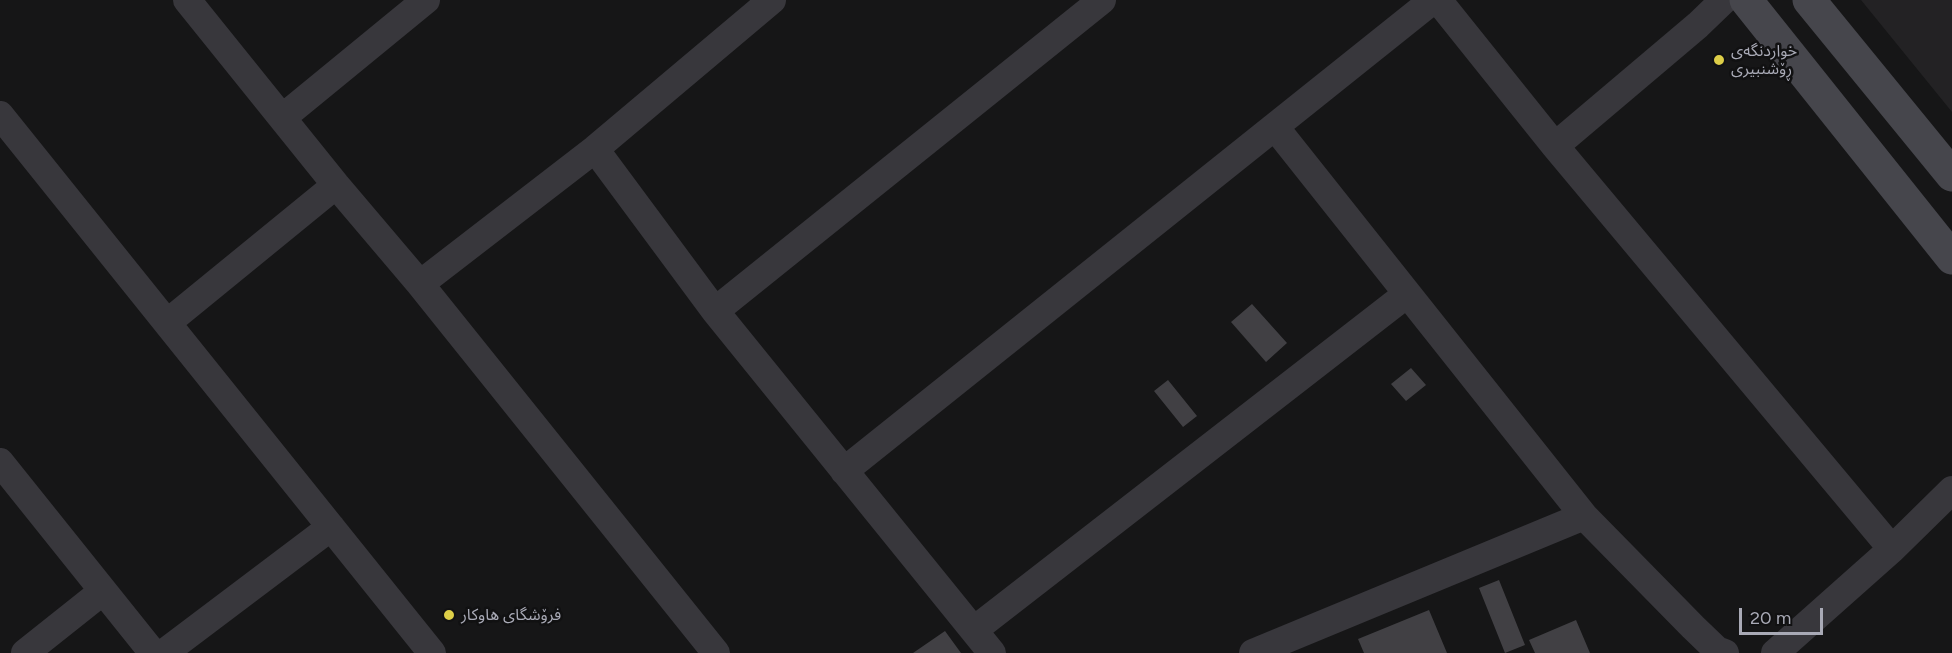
<!DOCTYPE html>
<meta charset="utf-8">
<style>
body{margin:0}
#map{position:relative;width:1952px;height:653px;overflow:hidden;background:#161617;font-family:Figtree,sans-serif}
canvas{display:block}
.scale{position:absolute;left:1739px;top:608px;width:84px;height:27px;box-sizing:border-box;border:3px solid #a9aab6;border-top:0;padding-left:8px;font-size:18px;line-height:21px;white-space:nowrap;color:#a9aab6;-webkit-text-stroke:4px #111112;paint-order:stroke}
</style>
<div id="map">
<canvas width="1952" height="653"></canvas>
<div class="scale">20 m</div>
</div>
<script>
const ctx = document.querySelector('canvas').getContext('2d');
ctx.lineJoin = 'round';
function paint(path, color) { ctx.fillStyle = color; ctx.fill(path, 'evenodd'); }
const poly = rows => new Path2D(rows.map(r => 'M' + r).join(''));
function stroke(path, color, width, dash) { ctx.strokeStyle = color; ctx.lineWidth = width; ctx.lineCap = dash ? 'butt' : 'round'; ctx.setLineDash(dash || []); ctx.stroke(path); }
function drawText(font, color, halo, rows, align = 'center') {
  ctx.font = font + ' Figtree,"Noto Sans Arabic",sans-serif'; ctx.lineWidth = 5; ctx.setLineDash([]); ctx.textBaseline = 'middle'; ctx.strokeStyle = halo; ctx.fillStyle = color; for (const [text, x, y, turn = 0] of rows) {
    ctx.save(); ctx.translate(x, y); ctx.rotate((+turn || 0) * Math.PI / 180); ctx.textAlign = isNaN(turn) ? turn : align; if (halo) ctx.strokeText(text, 0, 0); ctx.fillText(text, 0, 0); ctx.restore();
  }
}
const built = poly([
 [1861,0,1952,0,1952,112]
]);
const building = poly([
 [1252,304,1287,343,1266,362,1231,322],
 [1411,368,1426,385,1406,401,1391,384],
 [1168,380,1197,416,1183,427,1154,391],
 [1499,580,1525,645,1505,653,1479,588],
 [1429,610,1447,653,1364,653,1358,639],
 [1576,620,1590,653,1535,653,1529,640],
 [945,631,961,653,913,653]
]);
const street = poly([
 [187,0,336,185,420,284,716,653],
 [1438,0,1555,146,1892,549],
 [0,115,432,653],
 [282,118,426,0],
 [1275,127,1584,516,1693,627,1717,650,1725,653],
 [1555,146,1698,25,1724,0],
 [595,149,715,311,992,653],
 [420,284,595,149,772,0],
 [715,311,1102,0],
 [167,323,336,185],
 [0,462,153,653],
 [844,471,1433,0],
 [974,630,1407,294],
 [25,653,103,591],
 [164,653,331,527],
 [1253,653,1584,516],
 [1775,653,1892,549,1952,490]
]);
const secondary = poly([
 [1746,0,1952,258],
 [1809,0,1952,175]
]);
const markers = [
 [1719,60,6,"#ddce48"],
 [449,615,6,"#ddce48"]
];
const poiNames = [
 ["خواردنگەی",1731,51],
 ["ڕۆشنبیری",1731,69],
 ["فرۆشگای ھاوکار",461,615]
];
paint(built, '#232224');
paint(building, '#414044');
stroke(street, '#38373c', 28);
stroke(secondary, '#46464c', 33);
for (const [x, y, r, color] of markers) { const dot = new Path2D(); dot.arc(x, y, r, 0, 2 * Math.PI); ctx.fillStyle = color; ctx.fill(dot); stroke(dot, '#111112', 2); }
drawText('16px', '#a9aab6', '#111112', poiNames, 'left');
</script>
